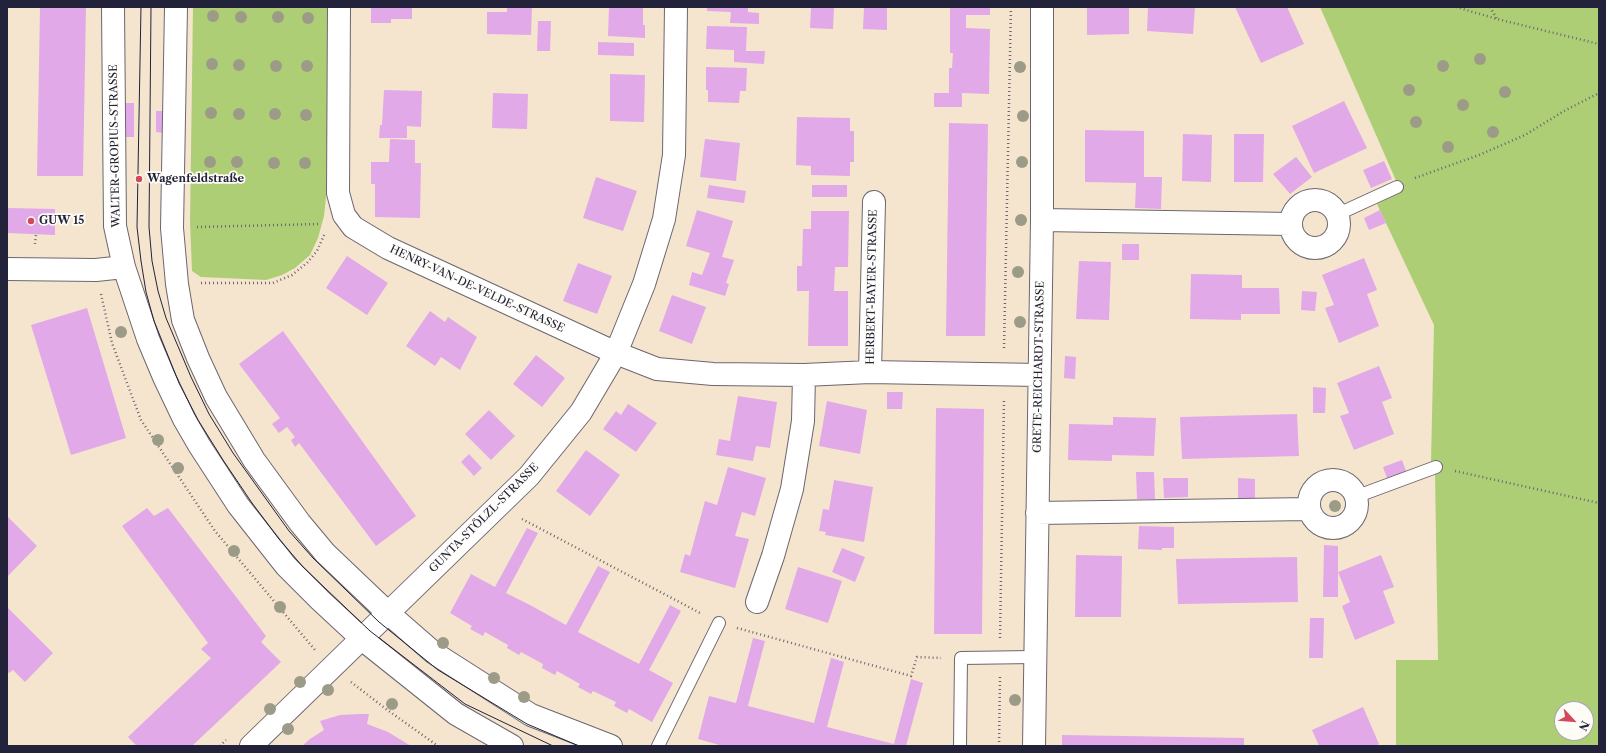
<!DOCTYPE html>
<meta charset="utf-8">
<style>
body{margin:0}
#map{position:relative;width:1606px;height:753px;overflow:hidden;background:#f5e5ce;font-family:"Libre Caslon Text",serif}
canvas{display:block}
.frame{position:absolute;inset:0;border:8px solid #22223b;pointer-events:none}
.north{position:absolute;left:1554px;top:701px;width:40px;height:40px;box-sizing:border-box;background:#fdfcf7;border:1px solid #a5a5ac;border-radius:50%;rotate:116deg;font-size:11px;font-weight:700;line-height:16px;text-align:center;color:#22223b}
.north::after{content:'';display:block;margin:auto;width:14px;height:18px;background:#d1495b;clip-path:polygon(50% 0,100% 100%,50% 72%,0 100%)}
</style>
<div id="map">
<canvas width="1606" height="753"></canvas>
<div class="frame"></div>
<div class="north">N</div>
</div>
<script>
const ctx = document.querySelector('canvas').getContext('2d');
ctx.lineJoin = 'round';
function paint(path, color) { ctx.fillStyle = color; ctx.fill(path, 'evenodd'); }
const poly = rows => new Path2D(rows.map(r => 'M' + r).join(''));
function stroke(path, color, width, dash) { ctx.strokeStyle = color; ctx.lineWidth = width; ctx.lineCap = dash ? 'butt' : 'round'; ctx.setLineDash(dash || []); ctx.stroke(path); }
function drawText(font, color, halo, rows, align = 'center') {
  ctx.font = font + ' "Libre Caslon Text",serif'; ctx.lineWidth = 3.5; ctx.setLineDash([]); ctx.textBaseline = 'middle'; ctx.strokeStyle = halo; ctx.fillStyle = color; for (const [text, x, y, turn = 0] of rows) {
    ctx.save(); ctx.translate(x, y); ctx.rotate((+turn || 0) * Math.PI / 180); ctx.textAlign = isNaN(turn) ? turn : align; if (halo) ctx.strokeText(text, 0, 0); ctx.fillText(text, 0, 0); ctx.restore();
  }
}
const green = poly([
 [193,7,329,7,326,197,324,216,318,238,310,255,295,268,282,275,266,280,201,277,192,271,190,222],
 [1320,7,1599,7,1599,746,1396,746,1396,660,1438,660,1435,474,1431,462,1434,325,1377,204,1401,192],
 [1562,709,1586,709,1586,733,1562,733]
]);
const building = poly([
 [40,7,86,7,83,176,37,176],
 [371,7,412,7,412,19,391,19,391,23,371,23],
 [507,7,532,7,531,35,487,34,487,12,507,12],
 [609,7,643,7,643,25,645,25,645,38,608,36],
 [707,7,748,7,748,12,759,13,759,24,730,23,731,12,707,11],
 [811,7,834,7,833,29,810,28],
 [864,7,887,7,887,30,863,29],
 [950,7,990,7,990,15,966,15,966,28,990,29,989,94,962,93,962,107,934,107,934,93,949,93,949,68,952,68,953,53,950,53],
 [1087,7,1129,7,1129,34,1087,35],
 [1148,7,1195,7,1193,34,1147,31],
 [1235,7,1287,7,1304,44,1261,63],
 [538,21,551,21,550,51,537,51],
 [707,26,747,27,746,51,765,51,764,64,734,62,734,50,706,49],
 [598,42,634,43,634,56,598,55],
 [706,67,747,68,746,91,740,91,739,103,708,102,708,90,706,90],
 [610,74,645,75,644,122,610,121],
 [384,90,422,91,421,127,407,126,407,138,379,138,380,125,382,125],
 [493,93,528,94,527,129,492,128],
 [1344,101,1367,148,1314,173,1292,126],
 [125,103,134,103,134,137,125,137],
 [156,111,165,111,164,133,156,132],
 [797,117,850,118,850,131,854,131,854,162,850,162,850,176,811,175,811,166,796,165],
 [949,123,988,124,985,336,946,336],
 [1085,130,1144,131,1144,177,1162,177,1161,209,1135,208,1136,183,1085,182],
 [1183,134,1212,135,1211,182,1182,181],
 [1234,134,1264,134,1263,182,1234,182],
 [390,139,415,140,415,163,421,163,420,218,375,217,375,184,371,184,371,162,389,162],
 [705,139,740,143,736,181,700,177],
 [1296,157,1312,177,1290,194,1273,174],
 [1384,161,1392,179,1371,188,1363,170],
 [596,177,637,191,623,231,583,218],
 [709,185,746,191,744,203,707,198],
 [812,185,847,185,847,197,812,197],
 [7,208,55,209,55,235,7,233],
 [697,210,733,221,722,257,734,260,726,283,729,284,725,296,689,285,692,272,702,275,710,253,686,246],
 [1380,210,1386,223,1369,230,1364,218],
 [811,211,849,211,848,267,835,267,834,291,848,291,848,346,808,346,809,291,797,291,797,266,802,266,803,229,811,229],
 [1122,244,1139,244,1139,260,1122,260],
 [347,256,388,283,367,315,326,288],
 [1364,258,1377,290,1367,294,1379,326,1339,343,1325,308,1334,305,1322,275],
 [1079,261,1111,262,1109,320,1076,319],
 [578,263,612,276,597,314,563,301],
 [1191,274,1242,275,1242,288,1279,288,1280,314,1241,314,1241,320,1190,319],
 [1302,291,1317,292,1315,311,1301,310],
 [672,295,706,307,692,344,659,331],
 [87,308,126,438,71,455,31,325],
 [430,311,445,322,448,317,477,337,460,370,441,357,435,366,406,346],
 [283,331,416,516,376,546,299,443,295,447,291,440,295,437,287,427,279,433,272,424,280,418,239,364],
 [536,355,565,378,542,407,513,384],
 [1065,356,1076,357,1075,379,1064,378],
 [1379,366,1392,398,1382,402,1394,434,1354,450,1340,416,1349,413,1337,383],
 [1313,387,1326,388,1325,413,1313,413],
 [887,392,903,392,902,409,887,409],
 [738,396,777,402,770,448,756,446,753,461,716,455,719,439,730,441],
 [827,401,867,410,860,454,819,446],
 [628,404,657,423,636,452,603,429,616,411,621,415],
 [936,408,984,409,982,634,934,634],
 [489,410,515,436,491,460,465,434],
 [1297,414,1299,456,1182,459,1180,417],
 [1113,417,1156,418,1154,456,1112,455,1112,461,1068,460,1069,424,1113,425],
 [586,450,620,475,590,516,556,491],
 [469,454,482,468,474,476,461,462],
 [1402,460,1407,474,1388,481,1383,467],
 [728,467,766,478,755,516,742,512,735,536,749,539,735,588,680,572,685,554,690,556,705,501,717,505],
 [1136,472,1154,472,1155,499,1137,499],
 [1163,478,1188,478,1188,497,1164,498],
 [1238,478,1255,479,1255,499,1238,499],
 [834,480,873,487,864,542,825,535,826,532,819,531,823,509,829,510],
 [147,508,154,516,168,508,266,636,261,642,281,662,192,746,137,746,128,737,211,658,201,649,208,643,122,526],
 [7,516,37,546,7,577],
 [1139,526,1174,527,1174,548,1162,548,1162,550,1138,549],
 [527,528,538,533,506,593,530,605,566,625,598,566,610,572,578,632,639,664,670,605,681,611,649,670,673,683,652,722,629,709,627,713,614,706,616,702,593,691,591,694,578,687,580,684,557,671,555,675,542,668,543,664,521,652,519,655,507,648,508,645,485,632,483,636,470,629,472,626,450,613,471,574,495,587],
 [1324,545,1338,546,1338,572,1381,555,1394,587,1383,591,1395,623,1355,640,1342,606,1350,602,1338,572,1338,597,1323,597],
 [842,548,865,557,855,582,832,572],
 [1076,555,1122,556,1121,617,1075,617],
 [1297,557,1298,602,1178,604,1176,559],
 [798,567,842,581,828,623,785,609],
 [8,608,53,653,25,682,13,670,9,673,7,671],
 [1310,618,1324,618,1323,658,1309,658],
 [753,638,765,641,748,706,814,723,831,658,844,662,827,727,894,744,911,679,923,683,906,746,723,746,698,739,709,696,736,703],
 [1363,707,1379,744,1375,746,1319,746,1312,730],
 [360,714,369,714,367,724,388,732,411,746,302,746,310,739,324,730,320,721,340,715],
 [1062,735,1244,738,1244,746,1062,746]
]);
const path = poly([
 [1456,7,1497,19,1599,44],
 [1490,7,1497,19],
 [1415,178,1479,155,1525,135,1564,111,1599,93],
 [197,227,320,224],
 [35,244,36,234],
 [201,283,273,283,292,275,307,263,317,251,325,233],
 [101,294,112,343,141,420,215,531,315,650],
 [1004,348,1011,7],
 [1455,471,1599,503],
 [522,519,702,614],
 [737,628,911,676,917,657,941,658],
 [1000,638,1004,399],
 [351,682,386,709,438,746],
 [220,746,226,740],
 [999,746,1000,677]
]);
const service = poly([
 [1336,215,1397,187],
 [1355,497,1436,467],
 [658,746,719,623],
 [960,746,961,658,1034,657]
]);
const minor = poly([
 [113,7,115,226,124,267,148,339,164,377,184,419,199,445,238,505,286,566,320,600,362,639,456,714,512,746],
 [176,7,172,228,177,284,183,320,198,358,216,397,254,460,300,523,325,553,388,613,434,653,531,715,611,746],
 [339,7,338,193,344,215,353,227,388,248,616,353,657,369,713,374,804,375,870,372,1039,375],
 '1291 224a24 24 0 1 1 48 0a24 24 0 1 1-48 0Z',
 [1042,220,1291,224],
 [7,269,96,270,124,267],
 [870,372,874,202],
 '1309 504a24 24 0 1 1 48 0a24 24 0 1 1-48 0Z',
 [1037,513,1309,509],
 [757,602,773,556,792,489,803,421,804,375],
 [251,746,529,476,581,412,616,353,644,284,664,219,674,155,676,7],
 [1034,746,1042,220,1042,7]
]);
const tram = poly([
 [141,7,137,227,141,261,146,292,154,321,179,383,198,420,223,460,252,503,279,539,303,567,370,631,465,704,553,746],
 [151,7,149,227,152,261,158,291,166,318,191,377,209,414,233,453,289,531,313,558,379,622,438,670,527,724,579,746]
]);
const trees = [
 [213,16],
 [241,17],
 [278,17],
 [308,18],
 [1480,59],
 [212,64],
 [239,65],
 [276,66],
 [307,66],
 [1443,66],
 [1020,67],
 [1409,90],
 [1505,92],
 [1463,105],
 [211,113],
 [239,114],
 [275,114],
 [306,115],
 [1023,116],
 [1416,122],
 [1493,132],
 [1448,147],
 [210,162],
 [237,162],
 [1022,162],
 [274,163],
 [305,163],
 [1021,220],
 [1018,272],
 [1020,322],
 [121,332],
 [158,440],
 [178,468],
 [1335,506],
 [234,551],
 [280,607],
 [443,643],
 [494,678],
 [300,682],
 [328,690],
 [524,697],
 [1015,700],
 [392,704],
 [270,709],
 [288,729]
];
const markers = [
 [139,179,4,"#d1495b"],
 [31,221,4,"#d1495b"]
];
const streetNames = [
 ["WALTER-GROPIUS-STRASSE",115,146,-91],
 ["HERBERT-BAYER-STRASSE",872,287,-89],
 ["HENRY-VAN-DE-VELDE-STRASSE",477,289,25],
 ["GRETE-REICHARDT-STRASSE",1039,367,-89],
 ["GUNTA-STÖLZL-STRASSE",484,518,-45]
];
const poiNames = [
 ["Wagenfeldstraße",147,179],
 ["GUW 15",39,221]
];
paint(green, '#aece75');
paint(building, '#e1a9e8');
stroke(service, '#6c666e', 14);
stroke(minor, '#6c666e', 24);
stroke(path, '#6c666e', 2.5, [1, 3]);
stroke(service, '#fff', 12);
stroke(minor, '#fff', 22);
stroke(tram, '#22223b', 1);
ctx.fillStyle = '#9c9b88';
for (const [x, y] of trees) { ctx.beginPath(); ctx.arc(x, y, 6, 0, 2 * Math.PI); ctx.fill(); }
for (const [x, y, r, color] of markers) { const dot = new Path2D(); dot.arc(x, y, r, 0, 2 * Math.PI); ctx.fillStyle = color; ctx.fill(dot); stroke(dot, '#fdfcf7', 1.5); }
drawText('11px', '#22223b', '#fdfcf7', streetNames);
drawText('bold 11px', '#22223b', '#fdfcf7', poiNames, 'left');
</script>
